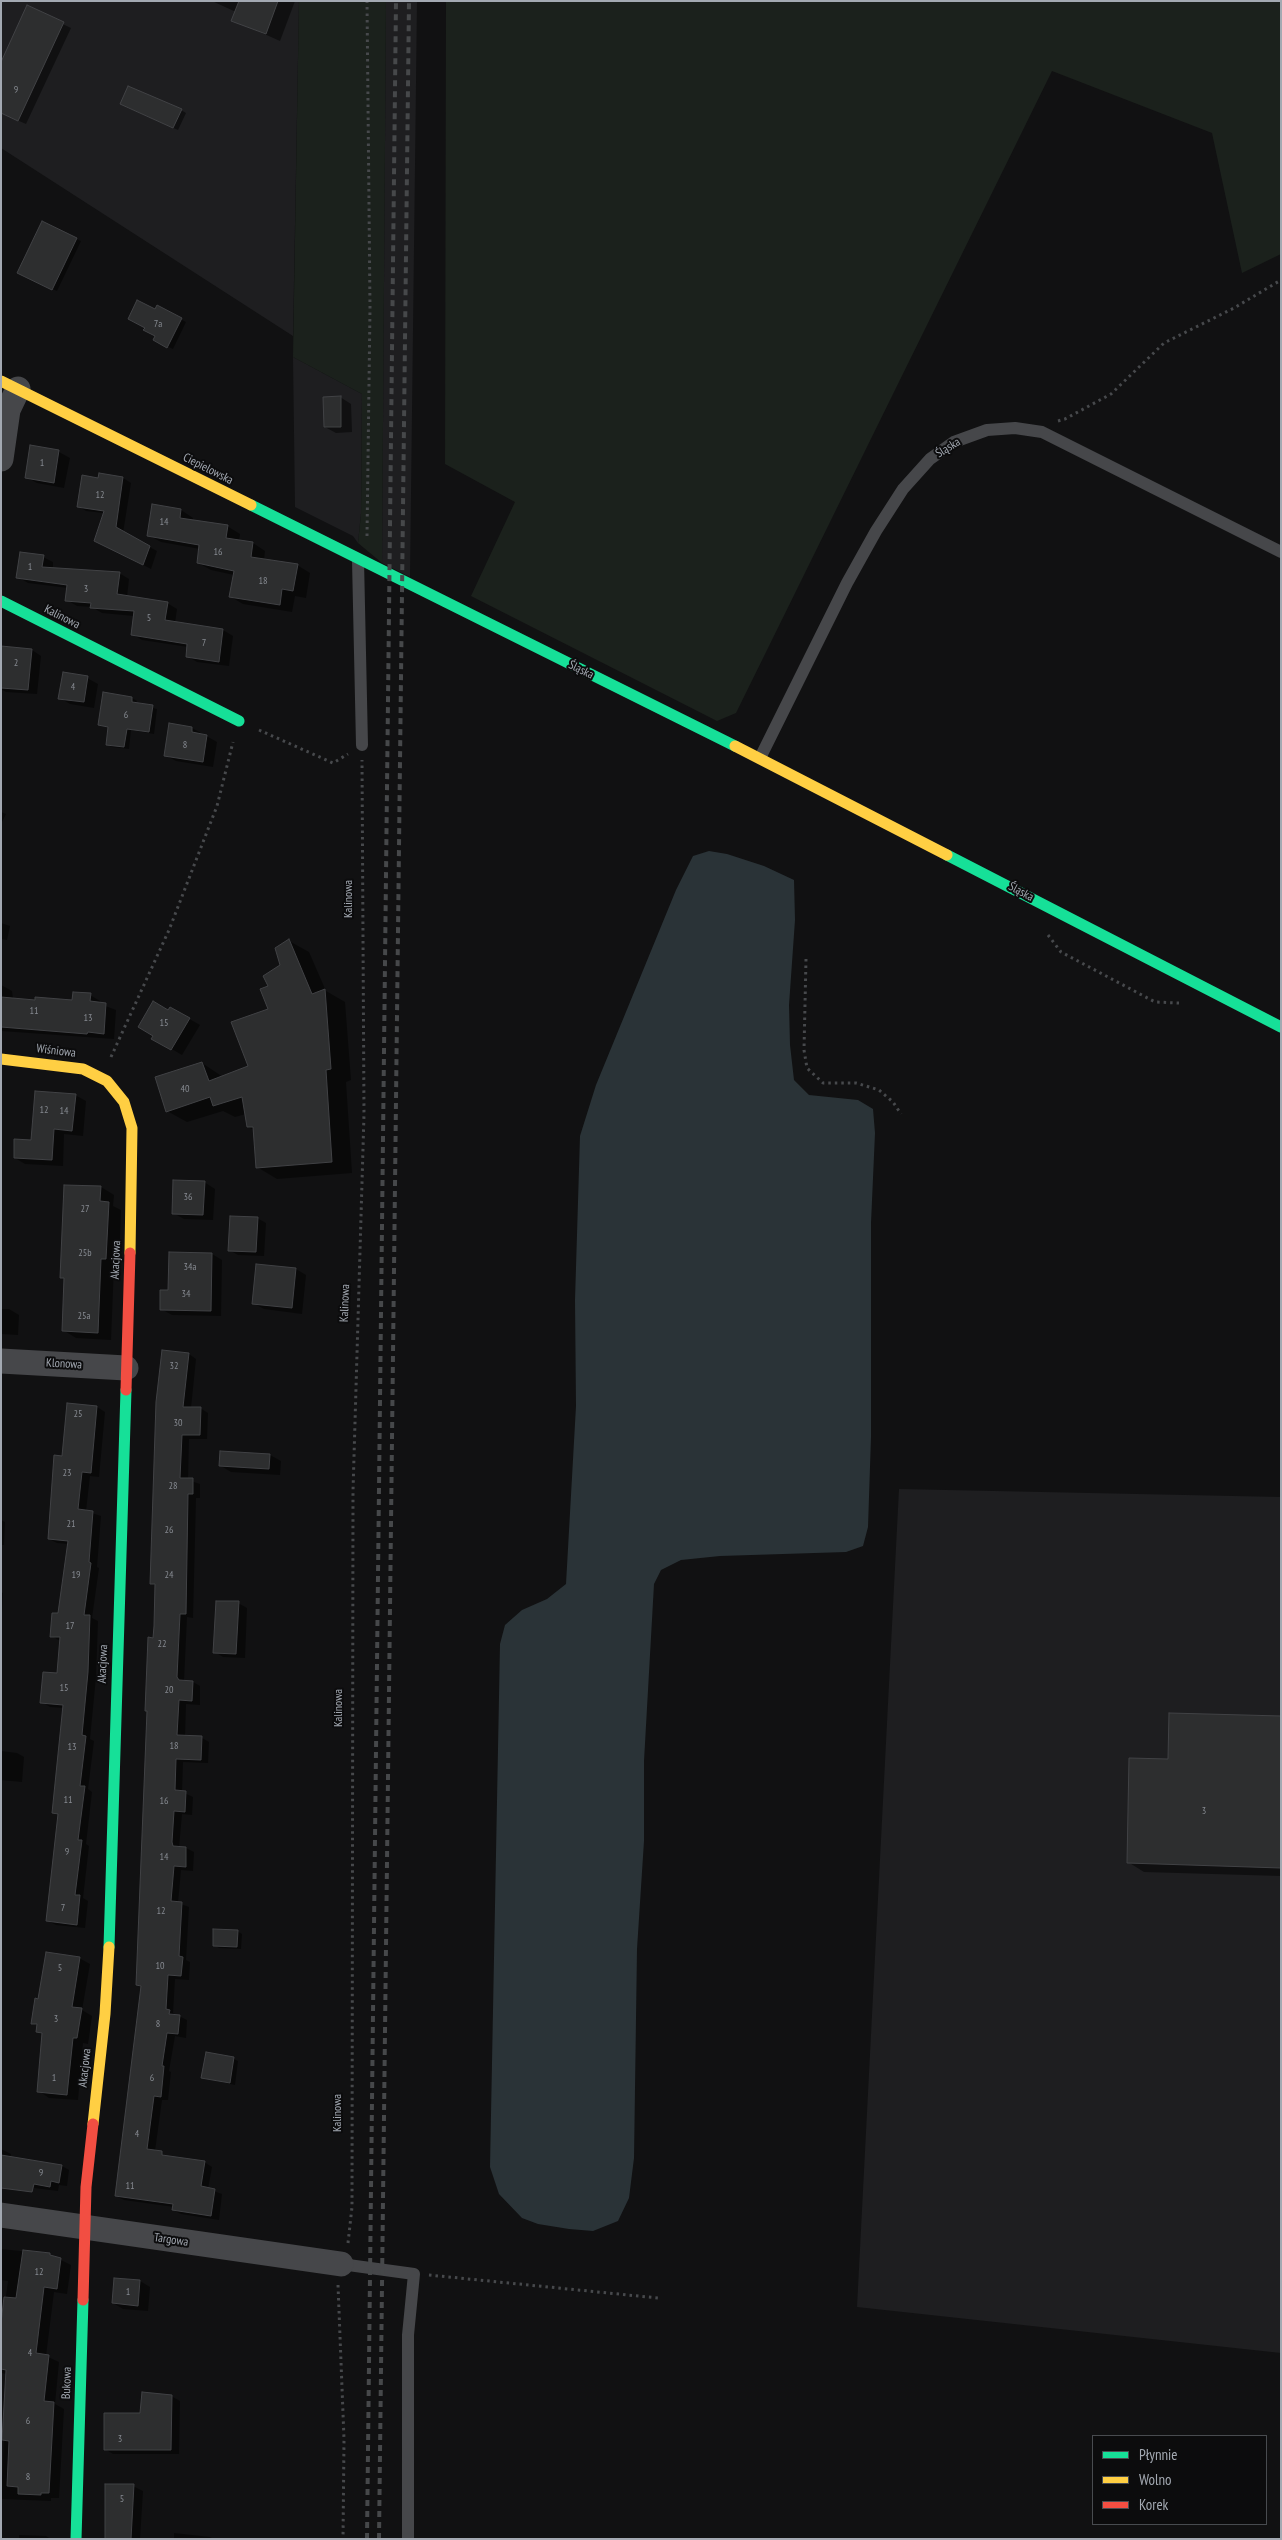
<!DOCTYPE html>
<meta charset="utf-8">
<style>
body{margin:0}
#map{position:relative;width:1282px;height:2540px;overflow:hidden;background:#111112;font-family:"PT Sans Narrow",sans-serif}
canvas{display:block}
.frame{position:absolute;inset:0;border:2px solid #a3a9b2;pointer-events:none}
.legend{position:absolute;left:1092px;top:2435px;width:175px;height:90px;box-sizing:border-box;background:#0c0c0d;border:1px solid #484b4f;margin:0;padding:6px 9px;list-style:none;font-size:15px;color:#a3a9b2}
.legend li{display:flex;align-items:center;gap:10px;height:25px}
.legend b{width:25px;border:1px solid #484b4f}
</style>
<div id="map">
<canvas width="1282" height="2540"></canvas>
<div class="frame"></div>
<ul class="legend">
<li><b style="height:6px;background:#16e098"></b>Płynnie</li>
<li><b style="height:6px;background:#ffcf43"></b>Wolno</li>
<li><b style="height:6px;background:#f24e42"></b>Korek</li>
</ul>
</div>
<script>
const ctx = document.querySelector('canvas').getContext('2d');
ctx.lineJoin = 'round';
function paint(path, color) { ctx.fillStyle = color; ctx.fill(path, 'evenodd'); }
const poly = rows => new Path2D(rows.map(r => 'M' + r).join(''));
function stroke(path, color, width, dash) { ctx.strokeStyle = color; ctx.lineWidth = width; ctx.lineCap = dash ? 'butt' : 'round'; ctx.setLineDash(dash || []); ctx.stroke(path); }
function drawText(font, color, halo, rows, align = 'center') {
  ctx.font = font + ' "PT Sans Narrow",sans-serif'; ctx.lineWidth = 4; ctx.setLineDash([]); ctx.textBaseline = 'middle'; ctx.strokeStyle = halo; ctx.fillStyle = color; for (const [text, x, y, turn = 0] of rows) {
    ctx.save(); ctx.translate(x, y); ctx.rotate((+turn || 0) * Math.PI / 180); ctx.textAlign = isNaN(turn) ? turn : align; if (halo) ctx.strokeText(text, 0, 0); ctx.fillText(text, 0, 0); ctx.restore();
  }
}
const built = poly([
 [299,1,293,336,1,148,1,2],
 [386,1,417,1,410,577,382,563],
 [293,357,362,394,361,514,358,543,353,536,295,507],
 [899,1489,1281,1497,1281,2353,857,2307]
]);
const green = poly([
 [299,1,386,1,382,563,358,543,361,514,362,394,293,357],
 [446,1,1281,1,1281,254,1242,273,1212,133,1052,71,736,713,717,721,471,596,515,502,445,464]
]);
const water = poly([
 [709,851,727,854,764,866,794,880,795,920,789,1005,790,1045,794,1080,809,1095,858,1100,873,1109,875,1133,871,1223,871,1437,868,1527,863,1546,846,1552,720,1556,681,1560,661,1570,654,1584,644,1761,644,1841,637,1949,634,2158,629,2198,618,2221,593,2231,569,2229,538,2224,522,2218,499,2194,490,2167,500,1644,505,1625,522,1610,547,1599,566,1584,576,1406,575,1300,580,1136,596,1085,676,890,693,856]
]);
const shadow = poly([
 [212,1,295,1,280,41,233,20,236,12],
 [27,7,71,28,26,124,1,113],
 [126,107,181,110,186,113,178,130],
 [76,239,81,241,57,291,24,275],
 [157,307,186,322,173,349,154,340],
 [340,397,351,404,352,432,336,433,325,427],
 [31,447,59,452,70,458,64,488,37,483,26,477],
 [100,475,123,478,131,483,123,533,157,551,151,569,103,544,104,513,86,511,78,506,100,479],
 [181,510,193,518,193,521,227,526,240,534,239,541,253,543,265,551,264,560,297,565,310,573,306,598,295,596,292,612,243,604,231,597,234,575,211,570,198,563,200,549,161,542,148,535],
 [43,557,53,562,53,569,119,573,129,579,127,597,167,603,177,609,175,623,223,630,233,636,229,666,197,662,187,656,188,647,142,640,132,634,134,616,102,613,92,607,77,606,67,600,68,588,28,583,18,577],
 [1,647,32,650,41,656,37,694,6,692,1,689],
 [87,678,98,684,94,708,70,704,60,698],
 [132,698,137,701,136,704,157,709,154,734,131,730,129,749,112,747,107,745,109,728,100,725],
 [192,728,217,742,213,767,176,761,165,755],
 [1,812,6,814,1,824],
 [1,923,10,926,7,940,1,939],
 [289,941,309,952,326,991,345,1002,351,1080,346,1082,352,1173,277,1179,257,1167,254,1130,248,1127,246,1114,235,1117,223,1111,187,1122,167,1111,202,1063,223,1077,250,1067,270,1010,269,987,282,966],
 [1,985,12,991,13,999,73,1001,90,995,100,1001,100,1004,116,1010,114,1039,1,1031],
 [170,1008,200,1025,182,1055,153,1038],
 [75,1095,86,1101,83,1136,64,1134,63,1166,25,1164,15,1158],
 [204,1182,215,1189,213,1220,184,1219,173,1213],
 [101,1187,114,1195,113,1206,121,1210,119,1266,114,1265,111,1340,76,1338,63,1330,66,1279,61,1277],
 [257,1218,266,1223,264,1256,238,1255,229,1250],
 [212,1254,222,1260,221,1316,172,1315,161,1309,169,1291],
 [296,1269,306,1275,302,1314,264,1309,253,1303],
 [1,1309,9,1309,19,1315,18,1335,1,1334],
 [189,1354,196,1359,191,1408,200,1408,208,1413,207,1439,189,1439,188,1480,200,1484,200,1498,196,1498,193,1618,187,1617,184,1681,193,1682,200,1686,200,1705,186,1704,185,1737,202,1738,209,1742,208,1763,183,1762,182,1792,193,1797,192,1815,182,1814,179,1848,186,1848,194,1852,193,1871,181,1870,178,1903,189,1907,186,1960,190,1962,189,1980,175,1979,173,2013,187,2020,186,2038,175,2036,169,2071,171,2072,168,2100,162,2100,155,2151,169,2157,204,2162,212,2167,208,2189,222,2194,219,2220,181,2214,173,2210,174,2207,124,2200,116,2196,142,1988,137,1985,156,1586,152,1583],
 [68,1404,97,1407,105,1412,99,1477,90,1476,86,1511,101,1516,97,1567,99,1568,92,1618,98,1621,96,1677,90,1739,94,1741,88,1789,92,1792,86,1844,89,1846,83,1898,88,1901,85,1928,56,1925,48,1921,59,1816,53,1813,64,1708,50,1707,42,1702,58,1675,60,1641,52,1636,59,1615,68,1544,57,1543,49,1539,63,1457],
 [221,1452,270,1455,281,1461,280,1475,231,1472,221,1466],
 [1,1520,5,1522,4,1545,1,1545],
 [1,1592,3,1593,2,1612,1,1611],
 [238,1603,247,1608,245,1658,223,1657,215,1652],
 [1281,1718,1281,1876,1144,1872,1128,1862,1169,1761],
 [1,1751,17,1753,24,1757,22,1782,1,1780],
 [237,1931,242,1934,241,1949,219,1948,214,1945],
 [79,1958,90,1964,82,2010,92,2016,88,2044,83,2043,78,2100,49,2098,39,2091,44,2035,37,2032,38,2026,33,2023,40,2000],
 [234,2059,238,2061,235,2085,203,2078],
 [1,2149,11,2154,10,2158,62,2166,69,2170,67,2186,59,2185,58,2191,1,2184],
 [1,2249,49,2254,71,2265,67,2294,54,2292,46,2356,59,2362,55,2404,64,2409,59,2498,51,2498,51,2501,1,2499,7,2374,1,2373,1,2334,8,2281,1,2280],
 [115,2279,140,2281,150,2287,148,2311,123,2309,113,2303],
 [171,2396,180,2401,179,2454,113,2454,105,2449,141,2415],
 [106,2486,133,2486,143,2491,140,2539,105,2539],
 [174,2533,210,2537,214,2539,174,2539],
 [19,2535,46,2536,51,2539,19,2539]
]);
const building = poly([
 [239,1,278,1,266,34,231,21,239,1],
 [27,5,64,22,18,121,1,113,1,62,27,5],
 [128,86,182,109,173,128,120,104,128,86],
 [42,221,77,238,52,290,17,273,42,221],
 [137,300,155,309,157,305,182,318,167,348,153,340,155,336,143,330,145,328,128,319,137,300],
 [341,396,341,427,324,427,323,397,341,396],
 [30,445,59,450,54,483,25,478,30,445],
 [99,473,123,477,116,527,150,546,143,565,94,541,104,511,77,507,82,475,98,478,99,473],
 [152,504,181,509,180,518,228,525,226,538,253,542,251,557,298,564,293,591,282,589,280,605,229,597,234,571,197,563,199,545,147,536,152,504],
 [20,552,44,555,42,567,120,572,117,594,168,602,165,620,223,629,219,662,186,657,187,644,131,635,134,611,90,608,91,603,65,601,67,585,16,578,20,552],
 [1,646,32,649,28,690,1,688,1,646],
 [63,672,88,676,84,702,58,699,63,672],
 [103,692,132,697,132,702,153,705,149,732,127,729,124,747,106,745,108,727,98,725,103,692],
 [169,723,192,727,192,732,207,735,203,762,164,756,169,723],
 [289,939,312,994,325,989,331,1069,326,1070,332,1162,256,1168,253,1127,247,1127,242,1097,213,1106,210,1097,166,1112,155,1077,202,1062,209,1081,248,1066,231,1022,268,1009,260,989,268,986,263,976,280,965,275,948,289,939],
 [73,992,91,993,90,1001,106,1003,104,1034,88,1032,87,1034,1,1027,1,997,35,1000,35,997,72,1000,73,992],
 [153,1001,168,1010,170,1007,190,1018,171,1050,151,1039,153,1036,138,1027,153,1001],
 [35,1091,76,1094,72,1131,54,1129,52,1160,14,1158,14,1139,31,1140,35,1091],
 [173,1180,205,1181,203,1215,172,1214,173,1180],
 [64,1185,101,1186,100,1201,109,1202,106,1259,101,1259,98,1333,62,1331,64,1278,60,1278,64,1185],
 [230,1216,258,1217,256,1252,228,1251,230,1216],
 [169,1252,212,1253,211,1311,160,1310,160,1290,168,1290,169,1252],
 [256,1264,296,1268,292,1308,252,1304,256,1264],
 [162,1350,189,1353,183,1407,201,1407,200,1435,182,1435,180,1478,193,1478,193,1494,188,1494,186,1614,180,1614,177,1677,179,1680,193,1681,192,1701,179,1700,177,1735,202,1736,201,1760,176,1759,175,1790,186,1791,185,1812,174,1811,172,1842,173,1846,186,1847,186,1867,174,1866,171,1901,182,1902,179,1956,183,1957,181,1976,168,1975,166,2009,170,2010,169,2014,180,2015,178,2034,167,2033,162,2066,164,2066,161,2097,154,2096,147,2149,162,2151,162,2155,205,2161,201,2186,215,2189,211,2216,172,2210,173,2204,115,2196,141,1986,136,1985,147,1711,145,1711,148,1637,153,1638,154,1626,155,1584,150,1584,156,1402,162,1350],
 [67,1403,97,1406,91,1473,82,1472,78,1509,93,1511,89,1562,91,1563,84,1615,90,1615,88,1672,82,1735,86,1736,80,1786,85,1786,78,1840,82,1840,75,1895,80,1895,77,1925,46,1921,58,1814,52,1813,63,1705,40,1703,43,1672,57,1673,60,1637,50,1637,52,1613,58,1613,68,1541,48,1539,54,1455,62,1456,67,1403],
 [220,1451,270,1454,269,1469,219,1466,220,1451],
 [216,1601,239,1601,236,1654,213,1653,216,1601],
 [1169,1713,1281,1716,1281,1868,1127,1863,1129,1758,1168,1759,1169,1713],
 [213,1929,238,1930,237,1947,213,1946,213,1929],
 [46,1952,80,1957,72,2007,82,2008,77,2038,73,2038,67,2095,37,2092,42,2033,36,2032,37,2024,31,2024,35,1998,38,1999,46,1952],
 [206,2052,234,2057,230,2083,201,2078,206,2052],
 [1,2155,62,2165,59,2183,51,2181,50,2187,34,2184,32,2192,1,2188,1,2155],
 [23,2250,50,2253,50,2255,61,2258,57,2289,44,2287,36,2353,49,2355,44,2401,54,2402,49,2493,41,2493,41,2495,18,2494,18,2487,7,2486,9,2441,2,2440,6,2370,1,2369,1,2323,4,2297,16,2298,23,2250],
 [114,2278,140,2280,138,2306,112,2303,114,2278],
 [142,2392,172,2395,171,2450,104,2450,104,2413,140,2413,142,2392],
 [105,2484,134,2484,131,2539,105,2539,105,2484]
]);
const path = poly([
 [1058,421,1065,419,1111,394,1164,343,1234,308,1281,280],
 [367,536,370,308,367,1],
 [259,730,333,763,348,754],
 [1048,935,1061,952,1155,1002,1179,1003],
 [806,959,804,1050,807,1068,823,1083,856,1083,879,1090,893,1102,901,1114],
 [111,1057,169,930,217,806,233,742],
 [348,2243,352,2207,353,1491,364,1114,362,760],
 [429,2275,658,2298],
 [338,2285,344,2439,343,2539]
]);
const lane = poly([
 [358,560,362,745],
 [760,758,847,583,876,531,903,489,930,459,954,442,987,430,1015,428,1042,432,1281,552],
 [341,2264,414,2274,408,2335,408,2539]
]);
const street = poly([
 [1,459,8,410,18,389],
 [1,1361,126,1368],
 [1,2215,341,2264]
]);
const fast = poly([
 [251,505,735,746],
 [1,601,239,721],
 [947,855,1281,1027],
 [109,1947,126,1390],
 [76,2539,83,2300]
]);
const slow = poly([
 [1,381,251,505],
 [735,746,947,855],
 [1,1059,83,1069,107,1081,124,1102,132,1128,130,1253],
 [93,2124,105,2014,109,1947]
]);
const jam = poly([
 [126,1390,130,1253],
 [83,2300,86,2187,93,2124]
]);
const rail = poly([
 [367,2539,396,1],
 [379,2539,409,1]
]);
const numberNames = [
 ["9",16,90],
 ["7a",158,324],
 ["1",42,463],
 ["12",100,495],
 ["14",164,522],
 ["16",218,552],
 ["1",30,567],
 ["18",263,581],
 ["3",86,589],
 ["5",149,618],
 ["7",204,643],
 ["2",16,663],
 ["4",73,687],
 ["6",126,715],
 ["8",185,745],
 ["11",34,1011],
 ["13",88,1018],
 ["15",164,1023],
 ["40",185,1089],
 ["12",44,1110],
 ["14",64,1111],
 ["36",188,1197],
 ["27",85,1209],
 ["25b",85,1253],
 ["34a",190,1267],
 ["34",186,1294],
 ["25a",84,1316],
 ["32",174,1366],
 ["25",78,1414],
 ["30",178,1423],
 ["23",67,1473],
 ["28",173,1486],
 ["21",71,1524],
 ["26",169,1530],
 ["19",76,1575],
 ["24",169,1575],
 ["17",70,1626],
 ["22",162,1644],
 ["15",64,1688],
 ["20",169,1690],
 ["18",174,1746],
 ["13",72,1747],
 ["11",68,1800],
 ["16",164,1801],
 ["3",1204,1811],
 ["9",67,1852],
 ["14",164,1857],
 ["7",63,1908],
 ["12",161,1911],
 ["10",160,1966],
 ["5",60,1968],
 ["3",56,2019],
 ["8",158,2024],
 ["1",54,2078],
 ["6",152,2078],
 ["4",137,2134],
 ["9",41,2173],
 ["11",130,2186],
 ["12",39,2272],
 ["1",128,2292],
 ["4",30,2353],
 ["6",28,2421],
 ["3",120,2439],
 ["8",28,2477],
 ["5",122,2499]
];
const streetNames = [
 ["Śląska",948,448,-32],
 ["Ciepielowska",208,469,27],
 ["Kalinowa",62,617,27],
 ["Śląska",581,670,26],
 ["Śląska",1021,892,28],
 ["Kalinowa",349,899,-90],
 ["Wiśniowa",56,1051,7],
 ["Akacjowa",116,1260,-88],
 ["Kalinowa",345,1303,-88],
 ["Klonowa",64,1364,3],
 ["Akacjowa",103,1664,-88],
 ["Kalinowa",339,1708,-90],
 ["Akacjowa",85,2068,-84],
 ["Kalinowa",338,2113,-90],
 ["Targowa",171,2240,8],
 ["Bukowa",67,2383,-88]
];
paint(built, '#1e1e20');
paint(green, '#1b211c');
paint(water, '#2a3337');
paint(shadow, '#0007');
paint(building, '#2d2e2f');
stroke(building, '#414245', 1);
stroke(path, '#47494c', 3, [2.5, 4]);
stroke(lane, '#46474a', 12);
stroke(street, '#46474a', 25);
stroke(fast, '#16e098', 11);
stroke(slow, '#ffcf43', 11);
stroke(jam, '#f24e42', 11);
stroke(rail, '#46484a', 4, [6, 5]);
drawText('10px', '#868a91', null, numberNames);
drawText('12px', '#a3a9b2', '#0c0c0d', streetNames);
</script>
